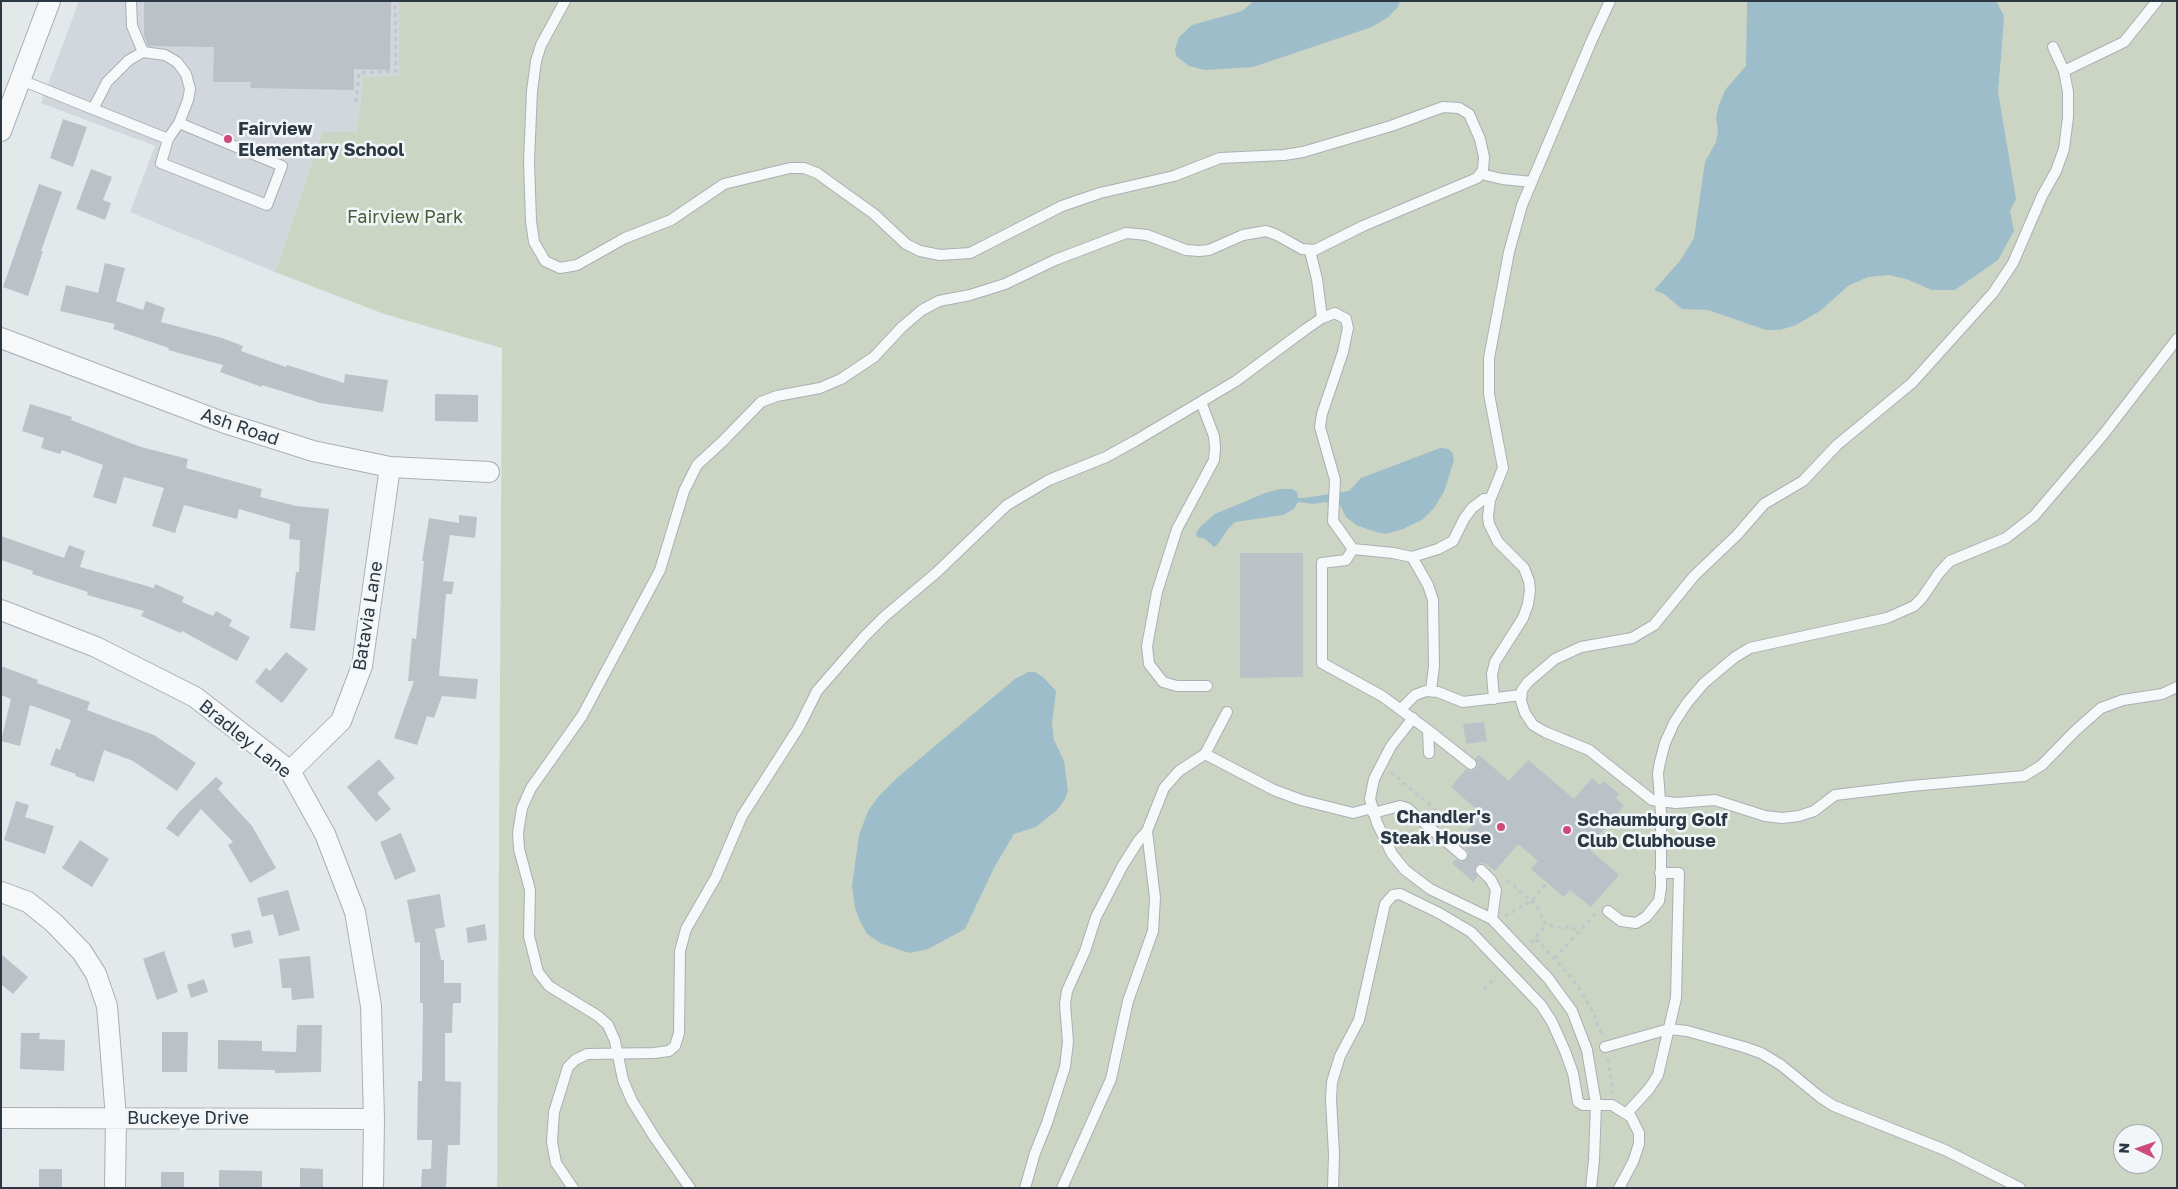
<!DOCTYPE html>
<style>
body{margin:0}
#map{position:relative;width:2178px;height:1189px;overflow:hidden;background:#e3e8eb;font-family:"Golos Text",sans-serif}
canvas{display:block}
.frame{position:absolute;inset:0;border:2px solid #2b3843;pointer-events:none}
.north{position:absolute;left:2113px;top:1124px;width:50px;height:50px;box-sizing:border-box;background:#f3f6f8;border:1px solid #a3aab0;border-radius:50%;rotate:273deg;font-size:14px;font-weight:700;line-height:20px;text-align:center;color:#2b3843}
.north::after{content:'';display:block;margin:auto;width:18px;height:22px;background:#ce4a78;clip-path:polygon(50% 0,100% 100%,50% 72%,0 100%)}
</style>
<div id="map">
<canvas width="2178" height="1189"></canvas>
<div class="frame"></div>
<div class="north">N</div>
</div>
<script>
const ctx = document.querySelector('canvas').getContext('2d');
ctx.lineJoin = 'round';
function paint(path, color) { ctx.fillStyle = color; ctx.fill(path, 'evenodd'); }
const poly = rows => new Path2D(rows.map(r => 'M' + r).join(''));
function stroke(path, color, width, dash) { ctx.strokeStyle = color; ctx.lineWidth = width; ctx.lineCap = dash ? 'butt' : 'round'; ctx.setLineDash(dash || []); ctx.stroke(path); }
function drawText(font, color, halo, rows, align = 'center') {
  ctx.font = font + ' "Golos Text",sans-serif'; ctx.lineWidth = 5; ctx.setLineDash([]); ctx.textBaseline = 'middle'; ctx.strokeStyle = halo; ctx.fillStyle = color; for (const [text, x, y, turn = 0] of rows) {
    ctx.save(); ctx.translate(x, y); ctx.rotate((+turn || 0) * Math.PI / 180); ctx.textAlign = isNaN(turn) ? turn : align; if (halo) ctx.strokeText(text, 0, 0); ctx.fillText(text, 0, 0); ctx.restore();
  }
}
const built = poly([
 [79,1,399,1,399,77,363,77,357,132,322,132,275,272,130,212,155,146,41,103]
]);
const green = poly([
 [399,1,2177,1,2177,1188,497,1188,502,348,384,314,275,272,322,132,357,132,363,77,399,76],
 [2123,1134,2153,1134,2153,1164,2123,1164]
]);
const water = poly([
 [1254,1,1400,1,1398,7,1387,18,1372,27,1253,67,1205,70,1189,66,1176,56,1175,49,1179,37,1192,25,1242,11],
 [1747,1,1996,1,2003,14,2004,20,1998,92,2016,199,2010,211,2014,231,1998,260,1955,290,1932,290,1906,279,1889,275,1868,277,1848,286,1820,311,1796,325,1780,330,1766,330,1708,310,1682,309,1664,294,1654,290,1680,261,1694,238,1705,162,1716,142,1718,131,1716,117,1719,105,1725,90,1746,66],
 [1440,448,1449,449,1453,454,1454,460,1444,492,1434,508,1422,520,1403,529,1386,534,1376,532,1356,525,1346,517,1340,505,1325,502,1314,504,1298,502,1294,509,1283,515,1235,522,1228,529,1218,544,1214,547,1205,539,1197,537,1196,533,1201,526,1215,514,1265,493,1280,489,1292,489,1297,492,1298,498,1304,498,1349,491,1361,478],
 [1028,672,1035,672,1043,677,1056,691,1052,723,1054,740,1064,761,1068,791,1065,799,1057,810,1036,827,1014,834,995,866,965,929,928,949,909,953,880,943,867,934,860,921,855,908,852,886,859,835,868,811,878,797,898,777,1015,679]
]);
const building = poly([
 [144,1,391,1,390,70,354,69,354,90,250,88,251,82,213,82,214,47,148,46,144,36],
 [63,119,87,127,73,167,50,158],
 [91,169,112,177,103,200,111,203,105,220,76,209],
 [39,184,62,192,41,251,43,251,28,296,3,287],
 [105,263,125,268,116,301,143,310,146,301,165,308,161,322,222,338,243,346,241,351,286,367,287,365,344,383,345,374,388,380,383,412,320,403,262,385,262,387,220,372,223,365,168,350,169,348,113,329,115,324,60,311,66,285,98,293],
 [435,394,478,395,478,422,435,421],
 [30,404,72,417,71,420,141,447,188,459,186,468,262,489,260,497,296,506,329,509,315,631,290,628,296,572,299,572,300,540,289,539,290,524,239,509,237,519,184,505,175,533,152,526,164,488,124,477,116,504,93,497,103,465,62,450,60,454,41,448,44,438,22,431],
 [459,515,477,517,475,538,450,535,443,581,454,582,452,594,446,594,439,676,478,679,476,699,442,696,434,718,427,716,417,745,394,738,414,681,408,681,412,638,416,639,424,561,422,561,429,518,459,523],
 [1,536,64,558,69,545,85,551,80,567,154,588,155,584,184,597,182,602,213,616,216,611,232,620,229,626,250,637,237,661,182,631,181,633,141,616,144,611,87,595,88,592,32,574,33,571,1,560],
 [1240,553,1303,553,1303,677,1240,678],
 [286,652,308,669,282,703,255,682,266,668,270,671],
 [1,666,38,680,37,683,90,702,87,710,154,735,196,763,177,791,133,761,104,750,94,782,75,776,76,774,50,765,56,748,60,750,71,720,30,705,20,746,1,741,11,699,1,695],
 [1484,722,1487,741,1466,744,1463,724],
 [1479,755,1509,781,1528,760,1574,799,1592,778,1600,785,1604,781,1619,794,1616,798,1624,806,1588,848,1619,875,1591,907,1570,890,1564,897,1531,869,1538,861,1518,844,1495,871,1488,865,1482,863,1477,865,1474,871,1478,876,1473,882,1452,863,1456,859,1461,862,1467,859,1469,853,1465,848,1467,846,1459,840,1482,814,1451,787,1466,769,1470,771,1476,769,1478,765,1475,759],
 [379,759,395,778,377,793,391,809,376,822,347,787],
 [216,777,223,783,218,789,252,826,276,868,250,883,228,845,233,842,201,809,178,837,166,828,180,811],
 [16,801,29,805,25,817,54,826,45,854,4,840],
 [401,833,416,871,395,880,380,842],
 [80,840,109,859,92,887,62,868],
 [288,890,300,930,279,936,273,914,262,917,257,898],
 [440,894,445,927,435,929,441,960,444,960,444,983,461,983,461,1003,453,1003,452,1033,445,1033,445,1081,461,1082,460,1145,448,1145,446,1188,421,1188,422,1169,431,1169,432,1140,417,1140,418,1081,422,1081,423,1003,420,1003,420,942,415,943,407,900],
 [485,924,487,940,468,943,466,928],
 [250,930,253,943,234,948,231,934],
 [164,951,178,992,157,1000,143,959],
 [1,954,28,977,13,994,1,984],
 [310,956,314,998,292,1000,291,988,282,988,279,959],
 [204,979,208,992,191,998,187,985],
 [297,1025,322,1025,321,1072,275,1073,275,1070,218,1069,218,1040,262,1041,262,1051,296,1052],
 [162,1032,188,1032,187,1072,162,1072],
 [21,1033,40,1033,39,1039,65,1040,64,1071,20,1069],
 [300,1168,323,1169,323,1188,300,1188],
 [39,1169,62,1169,62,1188,39,1188],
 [219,1170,262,1171,262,1188,219,1188],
 [161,1172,184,1172,184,1188,161,1188]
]);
const path = poly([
 [356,102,359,73,396,71,395,1],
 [1391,772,1443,816,1449,825],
 [1622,839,1629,831],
 [1507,880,1536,905,1546,925,1563,928,1572,927,1578,933],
 [1505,916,1532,901,1547,883],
 [1536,939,1564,969,1582,992,1595,1017,1602,1036],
 [1531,943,1546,925],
 [1555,958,1596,913],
 [1484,989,1496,977],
 [1608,1059,1613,1093]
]);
const lane = poly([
 [131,1,132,26,143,52],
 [565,1,541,45,536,61,532,91,529,161,531,221,534,242,545,261,560,268,577,265,625,238,671,220,724,184,790,168,804,168,817,173,874,214,906,244,920,251,940,255,970,253,1062,206,1100,193,1174,176,1220,158,1284,155,1303,152,1391,126,1443,107,1459,108,1469,114,1480,139,1484,157,1483,170,1477,178,1363,226,1315,250,1302,249,1277,235,1266,231,1243,235,1209,250,1199,251,1186,250,1147,235,1126,233,1055,260,1005,284,970,295,939,301,922,310,902,327,874,357,841,379,820,388,777,396,761,402,723,441,697,465,684,491,660,570,582,716,531,788,522,808,518,833,519,849,530,890,529,936,538,972,549,986,598,1016,608,1025,615,1041,623,1080,632,1101,655,1138,690,1188],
 [2053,47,2064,71,2068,92,2068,117,2064,149,2056,171,2042,196,2013,263,1993,293,1912,383,1837,445,1803,481,1764,504,1737,535,1694,576,1654,625,1632,638,1581,647,1555,659,1528,682,1522,690,1521,701,1525,713,1533,725,1545,732,1589,750,1652,800,1676,803,1715,800,1765,816,1782,818,1799,816,1814,811,1835,795,1911,786,2024,776,2042,765,2075,731,2101,708,2123,700,2162,694,2177,687],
 [2064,71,2124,42,2157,1],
 [21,80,93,109],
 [168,139,93,109,107,82,129,60,143,52,165,55,177,62,186,74,190,89,188,100,179,123,168,139,161,163,267,205,282,166,179,123],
 [1481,174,1502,179,1532,182],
 [1310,251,1317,279,1322,318],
 [1201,402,1214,436,1215,448,1214,460,1177,529,1157,592,1147,646,1149,664,1163,682,1177,686,1207,686],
 [1353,549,1346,560,1322,563,1322,663,1382,696,1428,730,1429,753],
 [1353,549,1393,553,1412,557,1438,549,1453,541,1464,519,1472,508,1484,499,1490,500],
 [1412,557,1428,585,1433,600,1434,666,1431,690],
 [1494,699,1492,674,1495,662,1523,618,1528,604,1530,590,1529,581,1524,568,1498,542,1489,524,1488,517,1490,500,1503,468,1489,394,1489,358,1509,252,1522,205,1591,42,1610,1],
 [1401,709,1415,695,1426,691,1438,692,1463,702,1521,695],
 [1413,718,1391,746,1374,779,1370,799,1377,823,1392,854,1405,870,1430,889,1492,919,1548,978,1572,1011,1587,1050,1596,1104,1594,1160,1591,1188],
 [1428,730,1471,764],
 [1205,754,1274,790,1301,800,1353,813,1372,808],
 [1373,813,1400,806,1407,808,1462,855],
 [1481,870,1491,880,1496,890,1492,919],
 [1608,911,1621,921,1636,923,1646,917,1659,901,1661,888,1661,814,1658,773,1660,762,1665,743,1674,723,1687,703,1704,683,1735,657,1750,648,1887,618,1914,606,1922,598,1939,573,1950,561,2006,538,2034,516,2103,435,2177,339],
 [1605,1047,1669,1029,1687,1031,1744,1047,1761,1053,1781,1065,1820,1097,1834,1106,1945,1150,2020,1188],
 [1627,1113,1649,1089,1658,1075,1676,998,1679,873,1660,873],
 [573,1188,556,1163,552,1142,554,1112,568,1067,575,1060,587,1054,654,1053,669,1051,675,1046,679,1033,680,951,686,929,716,877,742,816,799,727,817,691,864,637,885,616,936,573,1007,505,1049,480,1106,457,1135,441,1236,381,1306,329,1322,318,1335,313,1346,319,1348,328,1343,352,1322,414,1320,427,1335,480,1333,521,1353,549],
 [1025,1188,1035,1153,1047,1123,1065,1067,1068,1042,1065,1004,1067,991,1085,951,1096,917,1123,865,1139,840,1147,831,1164,788,1179,771,1205,754,1227,712],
 [1062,1188,1111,1079,1128,1001,1153,931,1155,898,1147,831],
 [1333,1188,1334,1154,1331,1099,1332,1082,1340,1056,1359,1020,1385,904,1393,895,1400,894,1439,913,1471,932,1541,1005,1552,1022,1565,1051,1573,1073,1578,1102,1583,1105,1612,1105,1631,1117,1639,1133,1639,1144,1633,1162,1619,1188]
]);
const street = poly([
 [1,131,50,1],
 [1,338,225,423,313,451,390,467,489,472],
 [1,610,96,647,195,697,290,771,325,834,355,912,371,1006,374,1119,373,1188],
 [290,771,341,721,362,666,390,467],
 [1,892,28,902,54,923,82,952,96,974,107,1006,116,1118,115,1188],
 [1,1118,374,1119]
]);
const markers = [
 [228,139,5,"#ce4a78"],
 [1501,827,5,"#ce4a78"],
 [1567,830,5,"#ce4a78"]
];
const poiNames = [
 ["Fairview",238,129],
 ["Elementary School",238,150],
 ["Chandler's",1491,817,"right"],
 ["Steak House",1491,838,"right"],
 ["Schaumburg Golf",1577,820],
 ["Club Clubhouse",1577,841]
];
const parkNames = [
 ["Fairview Park",405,217]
];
const streetNames = [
 ["Ash Road",240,427,19],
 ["Batavia Lane",368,616,-81],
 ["Bradley Lane",245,739,39],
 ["Buckeye Drive",188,1118]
];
paint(built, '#d1d7dd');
paint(green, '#ccd5c4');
paint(water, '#9ebdca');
paint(building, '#bac2c8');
stroke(lane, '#a8b0b5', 12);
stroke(street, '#a8b0b5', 22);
stroke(path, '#c1c6ca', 3, [4, 4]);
stroke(lane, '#f6f8f9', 10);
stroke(street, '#f6f8f9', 20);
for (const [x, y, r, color] of markers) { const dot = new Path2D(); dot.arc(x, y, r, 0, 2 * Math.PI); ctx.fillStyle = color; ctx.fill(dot); stroke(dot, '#f3f6f8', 2); }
drawText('bold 18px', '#2b3843', '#f3f6f8', poiNames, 'left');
drawText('18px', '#475f38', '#f3f6f8', parkNames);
drawText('18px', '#2b3843', '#f3f6f8', streetNames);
</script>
